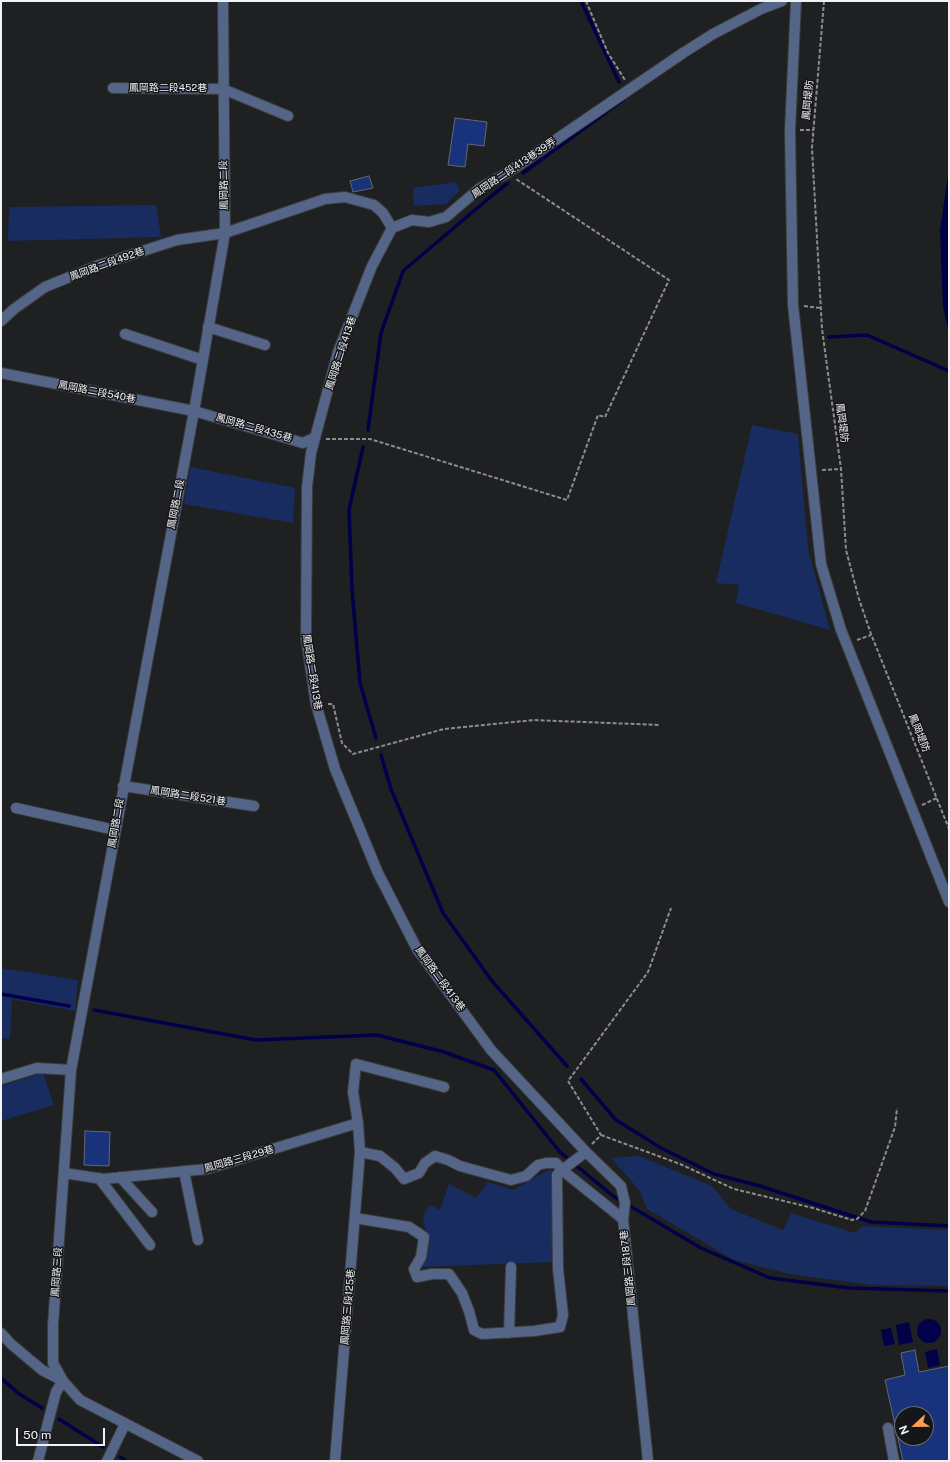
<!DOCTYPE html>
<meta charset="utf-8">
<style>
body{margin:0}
#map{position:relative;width:950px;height:1462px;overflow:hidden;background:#1e2022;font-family:"Public Sans",sans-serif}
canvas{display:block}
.frame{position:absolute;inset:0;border:2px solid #f1f2f4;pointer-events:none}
.north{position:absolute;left:894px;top:1406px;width:40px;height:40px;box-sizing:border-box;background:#151619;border:1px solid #6d6e71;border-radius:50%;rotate:248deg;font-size:11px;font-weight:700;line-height:16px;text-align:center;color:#f1f2f4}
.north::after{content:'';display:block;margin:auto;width:14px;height:18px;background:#fd9c55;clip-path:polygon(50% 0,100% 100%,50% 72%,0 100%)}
.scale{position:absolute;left:16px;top:1428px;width:89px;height:18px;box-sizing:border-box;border:2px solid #f1f2f4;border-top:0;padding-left:5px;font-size:12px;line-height:14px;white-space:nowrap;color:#f1f2f4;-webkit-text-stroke:3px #151619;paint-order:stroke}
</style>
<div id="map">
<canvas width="950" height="1462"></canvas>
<div class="frame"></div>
<div class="north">N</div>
<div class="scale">50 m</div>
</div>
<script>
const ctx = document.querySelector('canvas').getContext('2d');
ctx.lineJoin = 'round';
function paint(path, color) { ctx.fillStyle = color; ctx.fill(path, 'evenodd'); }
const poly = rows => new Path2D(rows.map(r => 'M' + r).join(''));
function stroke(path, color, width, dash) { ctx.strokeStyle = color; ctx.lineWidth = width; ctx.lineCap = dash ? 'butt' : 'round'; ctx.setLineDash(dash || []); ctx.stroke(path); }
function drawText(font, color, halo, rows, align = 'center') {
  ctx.font = font + ' "Public Sans","Noto Sans TC",sans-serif'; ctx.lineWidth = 3; ctx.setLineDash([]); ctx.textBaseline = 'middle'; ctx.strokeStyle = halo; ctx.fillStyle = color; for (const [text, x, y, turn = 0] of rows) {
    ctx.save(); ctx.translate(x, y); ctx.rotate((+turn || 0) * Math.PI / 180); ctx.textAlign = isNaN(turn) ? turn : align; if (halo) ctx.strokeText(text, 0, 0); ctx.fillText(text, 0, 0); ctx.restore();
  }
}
const green = poly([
 [456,182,460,190,446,204,414,206,413,188],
 [156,205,161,237,8,241,9,207],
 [752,425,798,434,808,549,830,630,736,603,739,585,716,583],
 [190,467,295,488,293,523,184,504],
 [1,968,78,980,75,1011,12,999,10,1039,1,1038],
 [43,1073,54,1105,1,1121,1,1086],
 [639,1156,712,1186,731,1209,783,1230,791,1213,855,1233,862,1226,949,1230,949,1286,871,1285,790,1274,734,1260,647,1209,640,1191,611,1158],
 [552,1168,553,1262,422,1267,426,1236,423,1216,430,1205,440,1210,449,1184,476,1198,488,1182,513,1190]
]);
const water = poly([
 [949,168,949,334,943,307,940,231],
 '917 1331a12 12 0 1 1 24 0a12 12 0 1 1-24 0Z',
 [909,1322,913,1342,899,1345,896,1325],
 [891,1328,895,1344,884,1346,881,1330],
 [937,1349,940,1365,928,1368,925,1352]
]);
const stream = poly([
 [581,1,619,82],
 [523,173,623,100],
 [829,337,867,335,949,371],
 [368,430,381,333,403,271,495,193,508,183],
 [363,447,349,510,352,589,360,683,376,738],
 [381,755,391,789,443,913,492,981,567,1066],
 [1,994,69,1006],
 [94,1010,256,1040,377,1035,444,1052,494,1070,560,1152,613,1196,701,1248,770,1278,849,1288,949,1291],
 [581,1079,616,1120,661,1148,714,1174,760,1186,871,1222,949,1226],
 [1,1378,18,1393,42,1408],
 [59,1419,103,1447],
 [120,1457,126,1461]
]);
const building = poly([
 [455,118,487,122,484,146,468,144,465,167,448,165,455,118],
 [369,176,373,188,353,192,350,181,369,176],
 [85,1131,110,1132,109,1166,84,1165,85,1131],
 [915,1350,919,1372,949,1366,949,1461,903,1461,885,1380,905,1375,901,1353,915,1350],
 [902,1414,926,1414,926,1438,902,1438,902,1414]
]);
const path = poly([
 [586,1,608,53,625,80],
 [824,1,812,148,822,329,841,469,846,550,859,599,871,634,949,829],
 [800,130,813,130],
 [804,306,821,308],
 [326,439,370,439,567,500,598,415,605,417,669,280,516,179],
 [822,470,841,469],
 [857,640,871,635],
 [328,704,333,704,342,743,353,754,444,729,534,720,659,725],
 [922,805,937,798],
 [601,1135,680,1164,734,1189,813,1208,852,1220,857,1219,865,1211,895,1127,897,1108],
 [592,1144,601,1135,568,1081,648,972,671,908]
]);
const minor = poly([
 [796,1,790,131,793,305,821,564,841,630,949,902],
 [113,88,223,89,288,116],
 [392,228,372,266,338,352,311,453,307,487,306,638,316,704,335,769,378,873,417,949,491,1050,586,1152,621,1186,625,1203,623,1219,648,1461],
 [392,228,412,220,429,222,446,217,480,188,507,173,683,53,713,34,761,9,782,1],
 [1,321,14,309,45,287,99,265,177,240,225,233,325,199,345,197,374,205,383,213,392,228],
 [208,327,265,345],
 [125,334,203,360],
 [1,373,194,411,303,443,314,438],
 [123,786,254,806],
 [16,808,115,830],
 [1,1079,37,1068,71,1070],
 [358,1123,353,1092,356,1064,444,1087],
 [360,1152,380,1156,395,1168,404,1179,419,1173,425,1163,435,1156,448,1160,460,1166,511,1180,526,1176,538,1165,546,1163,556,1163,562,1170,586,1152],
 [184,1171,198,1240],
 [64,1173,103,1179,207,1169,358,1123,360,1152,335,1461],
 [120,1177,152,1212],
 [99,1178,150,1245],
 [355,1218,409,1227,424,1237,421,1257,414,1269,417,1277,432,1274,449,1274,462,1293,469,1311,474,1330,482,1334,534,1331,560,1327,563,1315,558,1269,557,1175,562,1170,623,1219],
 [1,1333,11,1344,42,1370,63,1381,56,1392,38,1461],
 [509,1333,511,1267],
 [888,1428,894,1461],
 [107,1461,125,1424],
 [198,1461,80,1400,63,1381,53,1363,53,1325,71,1070,194,411,225,233,223,1]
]);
const streetNames = [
 ["鳳岡路二段452巷",168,88],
 ["鳳岡堤防",808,100,-85],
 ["鳳岡路二段413巷39弄",514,168,-34],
 ["鳳岡路二段",224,185,-91],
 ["鳳岡路二段492巷",107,264,-20],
 ["鳳岡路二段413巷",341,353,-72],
 ["鳳岡路二段540巷",97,392,11],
 ["鳳岡堤防",842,423,82],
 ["鳳岡路二段435巷",254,428,16],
 ["鳳岡路二段",176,504,-79],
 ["鳳岡路二段413巷",312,672,81],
 ["鳳岡堤防",919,733,68],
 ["鳳岡路二段521巷",188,796,9],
 ["鳳岡路二段",116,823,-80],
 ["鳳岡路二段413巷",440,979,54],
 ["鳳岡路三段29巷",239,1159,-16],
 ["鳳岡路三段187巷",628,1268,-96],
 ["鳳岡路三段",57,1272,-86],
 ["鳳岡路三段125巷",348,1307,-85]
];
paint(green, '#182c5f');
paint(water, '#010049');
stroke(stream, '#010049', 3.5);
paint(building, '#18337c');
stroke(building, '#67686c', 1);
stroke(minor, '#3c3d3f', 12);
stroke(path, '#8c8d8f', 2, [4, 2]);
stroke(minor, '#556587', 10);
drawText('10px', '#f1f2f4', '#151619', streetNames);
</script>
